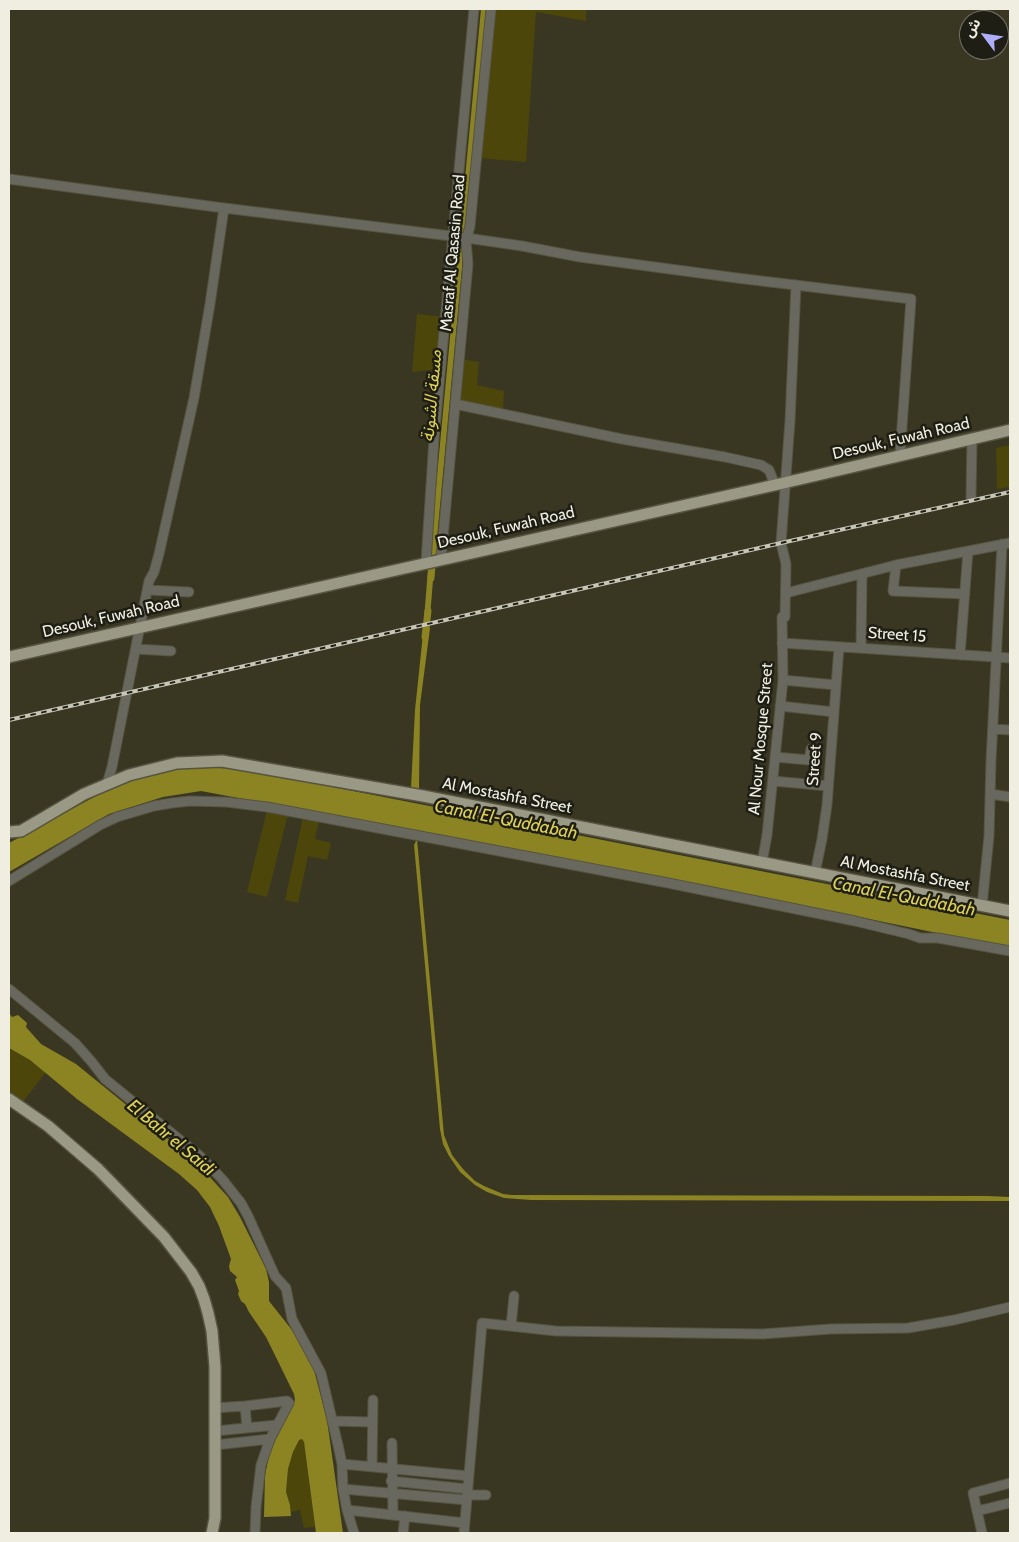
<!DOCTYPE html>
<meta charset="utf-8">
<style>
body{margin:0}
#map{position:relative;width:1019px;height:1542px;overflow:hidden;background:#393722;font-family:Cabin,"Noto Sans Arabic",sans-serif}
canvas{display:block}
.frame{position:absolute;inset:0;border:10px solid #efeee1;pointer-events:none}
.north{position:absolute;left:959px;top:10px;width:50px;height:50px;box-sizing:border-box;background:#1f1e15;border:1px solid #727167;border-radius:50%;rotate:301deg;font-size:14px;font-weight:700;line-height:20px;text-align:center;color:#efeee1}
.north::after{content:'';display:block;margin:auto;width:18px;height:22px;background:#aeaefa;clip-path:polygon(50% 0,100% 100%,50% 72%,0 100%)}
</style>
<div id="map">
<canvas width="1019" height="1542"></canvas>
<div class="frame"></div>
<div class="north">ش</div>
</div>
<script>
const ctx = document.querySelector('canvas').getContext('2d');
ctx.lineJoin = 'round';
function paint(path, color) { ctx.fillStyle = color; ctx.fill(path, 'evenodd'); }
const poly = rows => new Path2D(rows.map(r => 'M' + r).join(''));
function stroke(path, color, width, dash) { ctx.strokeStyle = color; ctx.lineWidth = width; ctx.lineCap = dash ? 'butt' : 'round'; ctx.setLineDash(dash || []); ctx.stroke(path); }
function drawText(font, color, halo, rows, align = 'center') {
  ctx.font = font + ' Cabin,"Noto Sans Arabic",sans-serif'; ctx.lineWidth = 5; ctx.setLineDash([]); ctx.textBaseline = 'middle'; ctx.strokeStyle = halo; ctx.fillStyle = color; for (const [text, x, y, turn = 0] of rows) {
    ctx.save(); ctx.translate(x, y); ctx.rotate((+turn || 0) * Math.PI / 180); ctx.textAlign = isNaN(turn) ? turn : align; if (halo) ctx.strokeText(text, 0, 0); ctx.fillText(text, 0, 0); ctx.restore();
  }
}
const green = poly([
 [493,9,586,9,586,21,536,12,526,162,479,158],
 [417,314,444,317,439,369,412,372],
 [461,359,479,362,477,385,504,391,503,410,457,401],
 [1010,445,1010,487,997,489,996,448],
 [267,810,288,815,267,897,247,892],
 [303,817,319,821,315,839,331,843,327,860,308,856,298,903,285,900],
 [9,1048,30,1060,46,1072,22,1103,9,1094],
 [299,1439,302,1439,304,1442,315,1527,304,1528,300,1510,291,1512,286,1492,288,1469,293,1452]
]);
const water = poly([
 [481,9,486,9,436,549,430,550],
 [434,568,430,617,424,619,428,569],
 [430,628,420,705,419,789,411,788,415,710,423,634,424,629],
 [196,767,241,769,1010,920,1010,948,709,886,201,791,163,797,109,814,9,872,9,843,107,790,140,777,168,770],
 [417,839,444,1135,452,1155,463,1169,475,1181,484,1186,503,1194,512,1195,987,1196,1010,1197,1010,1201,531,1200,504,1198,487,1192,475,1185,460,1172,449,1156,443,1144,440,1129,414,845],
 [9,1013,12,1017,18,1015,27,1023,26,1027,41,1044,76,1064,172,1142,206,1173,228,1197,240,1217,266,1269,269,1282,269,1301,292,1330,314,1370,327,1420,343,1533,316,1533,304,1442,302,1439,299,1440,293,1452,288,1469,286,1492,290,1505,291,1516,264,1517,265,1475,270,1451,295,1400,294,1394,266,1337,249,1312,245,1304,241,1301,238,1294,239,1291,235,1280,237,1277,230,1271,229,1266,231,1259,219,1226,210,1207,197,1190,179,1174,77,1099,30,1060,9,1048]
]);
const canal = poly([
 [431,578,434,541],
 [425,637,428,611]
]);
const minor = poly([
 [9,179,216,207,467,238,522,246,580,257,737,278,911,299,900,455],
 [455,404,622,439,725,457,761,465,769,470,775,485],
 [971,497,972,438],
 [441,559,468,264,466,241,470,226,491,9],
 [426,562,434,439,474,9],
 [896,565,893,591,965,594],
 [148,590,189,592],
 [786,593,896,565,1010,543],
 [785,617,786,564,781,543,790,421,796,285],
 [782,643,1010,658],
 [861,648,862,574],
 [136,649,171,651],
 [960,655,968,551],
 [783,680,836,685],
 [780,706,834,712],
 [993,729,1010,730],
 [775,757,809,760,811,749],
 [773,781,828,786],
 [107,784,112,767,149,581,154,572,159,554,194,398,210,304,224,208],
 [991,794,1010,797],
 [762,863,767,835,783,680,782,617],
 [815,873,822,839,827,805,839,647],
 [9,881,100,825,117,817,154,806,172,803,190,801,226,802,267,807,668,883,855,921,909,934,920,938,938,938,1010,951],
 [982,906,989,836,991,761,1002,544],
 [9,989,75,1043,91,1061,105,1079,201,1157,222,1179,241,1203,248,1216,275,1276,286,1288,292,1319,321,1373,338,1445,342,1464,343,1489,347,1510,354,1533],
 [511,1326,514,1296],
 [245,1406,247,1428],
 [214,1408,245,1406,287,1401,289,1403,270,1439,261,1465,256,1507,255,1533],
 [332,1421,372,1422],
 [215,1431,277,1425],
 [392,1443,393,1515,465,1523],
 [215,1445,270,1439],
 [342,1464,469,1476],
 [372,1467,373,1400],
 [391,1481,468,1489],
 [343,1489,467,1500],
 [467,1495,486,1495],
 [347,1510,393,1515],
 [977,1511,1010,1503],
 [403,1533,405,1516],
 [464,1533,482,1323,556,1331,762,1334,831,1329,908,1328,954,1320,1010,1307],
 [982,1533,973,1493,1010,1483]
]);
const major = poly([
 [9,657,775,485,1010,430],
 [9,832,21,831,84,794,129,775,177,763,222,761,423,796,1010,911],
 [9,1099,48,1126,98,1169,164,1237,191,1272,199,1286,204,1299,208,1313,212,1331,215,1367,215,1518,212,1533]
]);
const rail = poly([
 [9,720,781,543,1010,492]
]);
const streetNames = [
 ["Masraf Al Qasasin Road",453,253,-85],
 ["Desouk, Fuwah Road",901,439,-13],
 ["Desouk, Fuwah Road",506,528,-13],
 ["Desouk, Fuwah Road",111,617,-13],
 ["Street 15",897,635,4],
 ["Al Nour Mosque Street",761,739,-85],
 ["Street 9",815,759,-86],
 ["Al Mostashfa Street",507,796,11],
 ["Al Mostashfa Street",905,874,11]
];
const waterNames = [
 ["مسقة الشونة",432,396,-85],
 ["Canal El-Quddabah",506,820,11],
 ["Canal El-Quddabah",904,897,11],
 ["El Bahr el Saidi",171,1138,40]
];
paint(green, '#4c460b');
paint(water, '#8c8322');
stroke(canal, '#8c8322', 7);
stroke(minor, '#565441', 11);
stroke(major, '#565441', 14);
stroke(minor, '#69685e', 9);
stroke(major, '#9a9985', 11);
stroke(rail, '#c6c5b6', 4);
stroke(rail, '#1f1e15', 2, [5.5]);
drawText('16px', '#efeee1', '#1f1e15', streetNames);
drawText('italic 18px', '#ddd156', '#1f1e15', waterNames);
</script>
